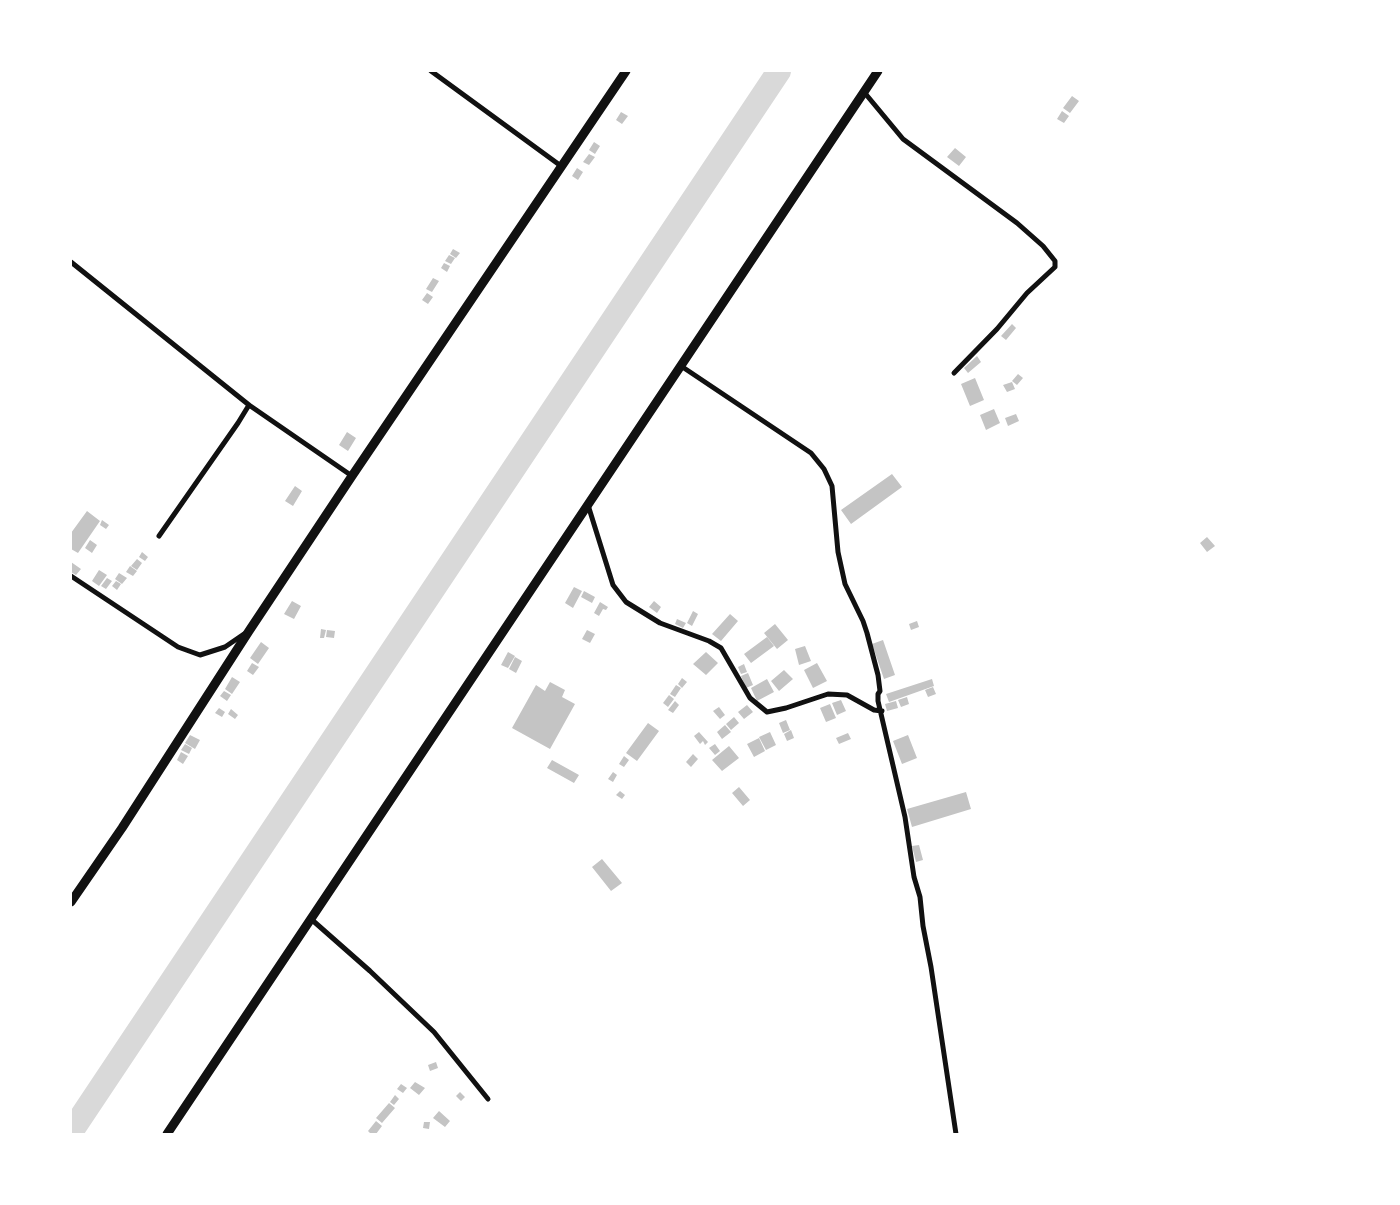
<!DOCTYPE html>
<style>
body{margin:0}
#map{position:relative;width:1400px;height:1205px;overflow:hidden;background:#fff;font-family:Karla,sans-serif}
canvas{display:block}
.frame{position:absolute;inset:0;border:72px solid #fff;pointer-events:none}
</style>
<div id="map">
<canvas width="1400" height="1205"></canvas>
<div class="frame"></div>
</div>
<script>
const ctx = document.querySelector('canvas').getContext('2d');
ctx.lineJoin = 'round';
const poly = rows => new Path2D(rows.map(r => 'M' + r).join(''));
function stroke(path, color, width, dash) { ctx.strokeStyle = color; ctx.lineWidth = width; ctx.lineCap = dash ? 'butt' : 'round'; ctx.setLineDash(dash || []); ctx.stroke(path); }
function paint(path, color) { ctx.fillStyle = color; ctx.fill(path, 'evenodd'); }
const river = poly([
 [71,1132,779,71]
]);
const building = poly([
 [1072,96,1079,101,1070,113,1063,108],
 [1062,111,1069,116,1064,123,1057,119],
 [621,112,628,116,622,124,616,120],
 [594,142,600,146,595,154,589,150],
 [955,148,966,157,959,166,947,157],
 [589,154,595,157,589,165,583,162],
 [577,168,583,172,578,180,572,176],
 [453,249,460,253,456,258,450,254],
 [449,255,455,258,451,264,445,261],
 [444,263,450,266,447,272,441,268],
 [433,278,439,281,432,292,426,289],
 [427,293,433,297,428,304,422,300],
 [1012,324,1016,328,1006,340,1001,336],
 [977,356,981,362,968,373,964,368],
 [1018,374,1023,378,1017,385,1012,381],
 [975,378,984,400,970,406,961,384],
 [1012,382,1015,389,1007,392,1003,385],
 [994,409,1000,423,986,430,980,415],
 [1016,414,1019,421,1008,426,1005,418],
 [347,432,356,438,348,451,339,445],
 [892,474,902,487,851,524,841,510],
 [295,486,302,491,293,506,285,501],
 [87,511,100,521,78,553,71,549,71,533],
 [102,520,109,525,106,529,100,525],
 [1207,537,1215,546,1207,552,1200,543],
 [90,540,97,545,92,553,85,548],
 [142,552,148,557,145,561,139,557],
 [137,559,142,563,137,570,131,566],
 [71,562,81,569,76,575,71,572],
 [130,566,137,571,133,576,126,572],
 [99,570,107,575,99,586,92,581],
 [119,573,127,578,122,584,115,579],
 [107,578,112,581,106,589,101,586],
 [116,581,121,584,117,590,112,586],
 [574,587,582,591,573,608,565,603],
 [584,591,595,597,592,603,581,597],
 [292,601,301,606,294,619,284,614],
 [654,601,661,607,657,613,649,607],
 [600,602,608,607,606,610,603,609,599,616,594,613],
 [693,611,698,614,692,626,687,623],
 [730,614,738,621,721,641,712,634],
 [677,619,686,623,683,628,675,624],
 [917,621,919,627,911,630,909,624],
 [775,624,788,640,777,649,764,633],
 [321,629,326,630,324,638,320,638],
 [327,630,335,631,334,638,326,637],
 [587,630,595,634,590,643,582,639],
 [767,637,774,646,751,663,744,654],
 [883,640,895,675,884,679,872,644],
 [261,642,269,648,258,664,250,658],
 [805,646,811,661,799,665,795,649],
 [508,652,515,656,508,668,501,665],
 [706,652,718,663,706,675,693,664],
 [515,657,522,661,516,673,509,669],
 [252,663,259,667,253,675,247,671],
 [817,663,827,681,813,688,804,670],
 [744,664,747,672,741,674,738,667],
 [784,670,793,679,779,691,771,681],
 [748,673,753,685,746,688,741,676],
 [232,677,240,682,232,694,225,689],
 [682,678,687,682,682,688,678,684],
 [767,679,774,692,757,701,751,688],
 [932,679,934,686,889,702,886,694],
 [550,682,565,690,562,697,575,704,550,749,512,728,536,685,545,691],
 [676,685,681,688,675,697,670,694],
 [933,687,936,694,928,697,925,690],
 [224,691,231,695,227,701,220,696],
 [669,695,674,699,668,707,663,703],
 [907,697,909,704,901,707,898,700],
 [841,700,846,711,837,715,832,703],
 [675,701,679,705,673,713,668,710],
 [896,701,898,708,887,711,885,704],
 [830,704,836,718,826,722,820,708],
 [747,705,753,712,744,719,738,712],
 [719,707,725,715,720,719,713,711],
 [219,708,225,712,222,717,215,713],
 [231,709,238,715,235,719,228,714],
 [734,717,739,723,731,730,726,724],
 [786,720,790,730,783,733,779,723],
 [648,723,659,731,637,761,626,753],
 [725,725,731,732,722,739,717,732],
 [791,730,794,738,787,741,784,734],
 [699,732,708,742,705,745,703,741,700,744,694,736],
 [770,732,776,745,766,750,759,737],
 [848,733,851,739,839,744,836,738],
 [190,735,200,740,195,749,185,743],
 [908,735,917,758,902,764,893,741],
 [759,738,765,751,754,757,747,744],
 [185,744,192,748,189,754,181,750],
 [715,744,720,751,715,755,709,748],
 [729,746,739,758,722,771,712,760],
 [181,752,188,756,183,764,177,760],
 [693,754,698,759,691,767,686,762],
 [624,756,629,760,624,767,619,764],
 [552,760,579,775,574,783,547,768],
 [613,772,617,775,613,782,608,779],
 [739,787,750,800,743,806,732,793],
 [620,791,625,795,622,799,616,795],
 [966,792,971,809,912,827,907,809],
 [919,845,923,860,916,862,912,846],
 [602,859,622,883,611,891,592,867],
 [436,1062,438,1068,430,1071,428,1065],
 [415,1082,425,1088,419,1095,410,1088],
 [401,1084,407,1088,403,1093,397,1089],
 [460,1092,465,1097,461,1101,456,1096],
 [395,1095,399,1099,394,1105,390,1102],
 [389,1103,395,1108,382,1123,376,1118],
 [439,1111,450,1121,445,1127,433,1118],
 [376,1121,382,1126,376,1134,371,1134,368,1131],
 [424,1122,430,1122,429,1129,423,1128]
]);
const minor = poly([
 [431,71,561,166],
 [864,92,903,139,1017,223,1043,246,1055,261,1055,267,1027,293,997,329,954,373],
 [71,262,249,405,352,476],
 [681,366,811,453,824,469,832,486,838,552,845,584,863,621,867,633,878,675,880,691,878,694,878,701,905,817,914,877,920,897,923,926,931,967,956,1134],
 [588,505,613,585,626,602,660,623,709,641,721,648,750,698,767,712,786,708,828,694,847,695,874,710,882,711],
 [159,536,238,423,249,405],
 [71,576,178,647,200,655,225,647,244,634],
 [311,919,370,971,434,1032,488,1099]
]);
const tertiary = poly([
 [71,902,122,828,249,631,352,476,626,71],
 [167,1134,878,71]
]);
stroke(river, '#d9d9d9', 24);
paint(building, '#c4c4c4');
stroke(minor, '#111', 5);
stroke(tertiary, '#111', 9);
</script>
